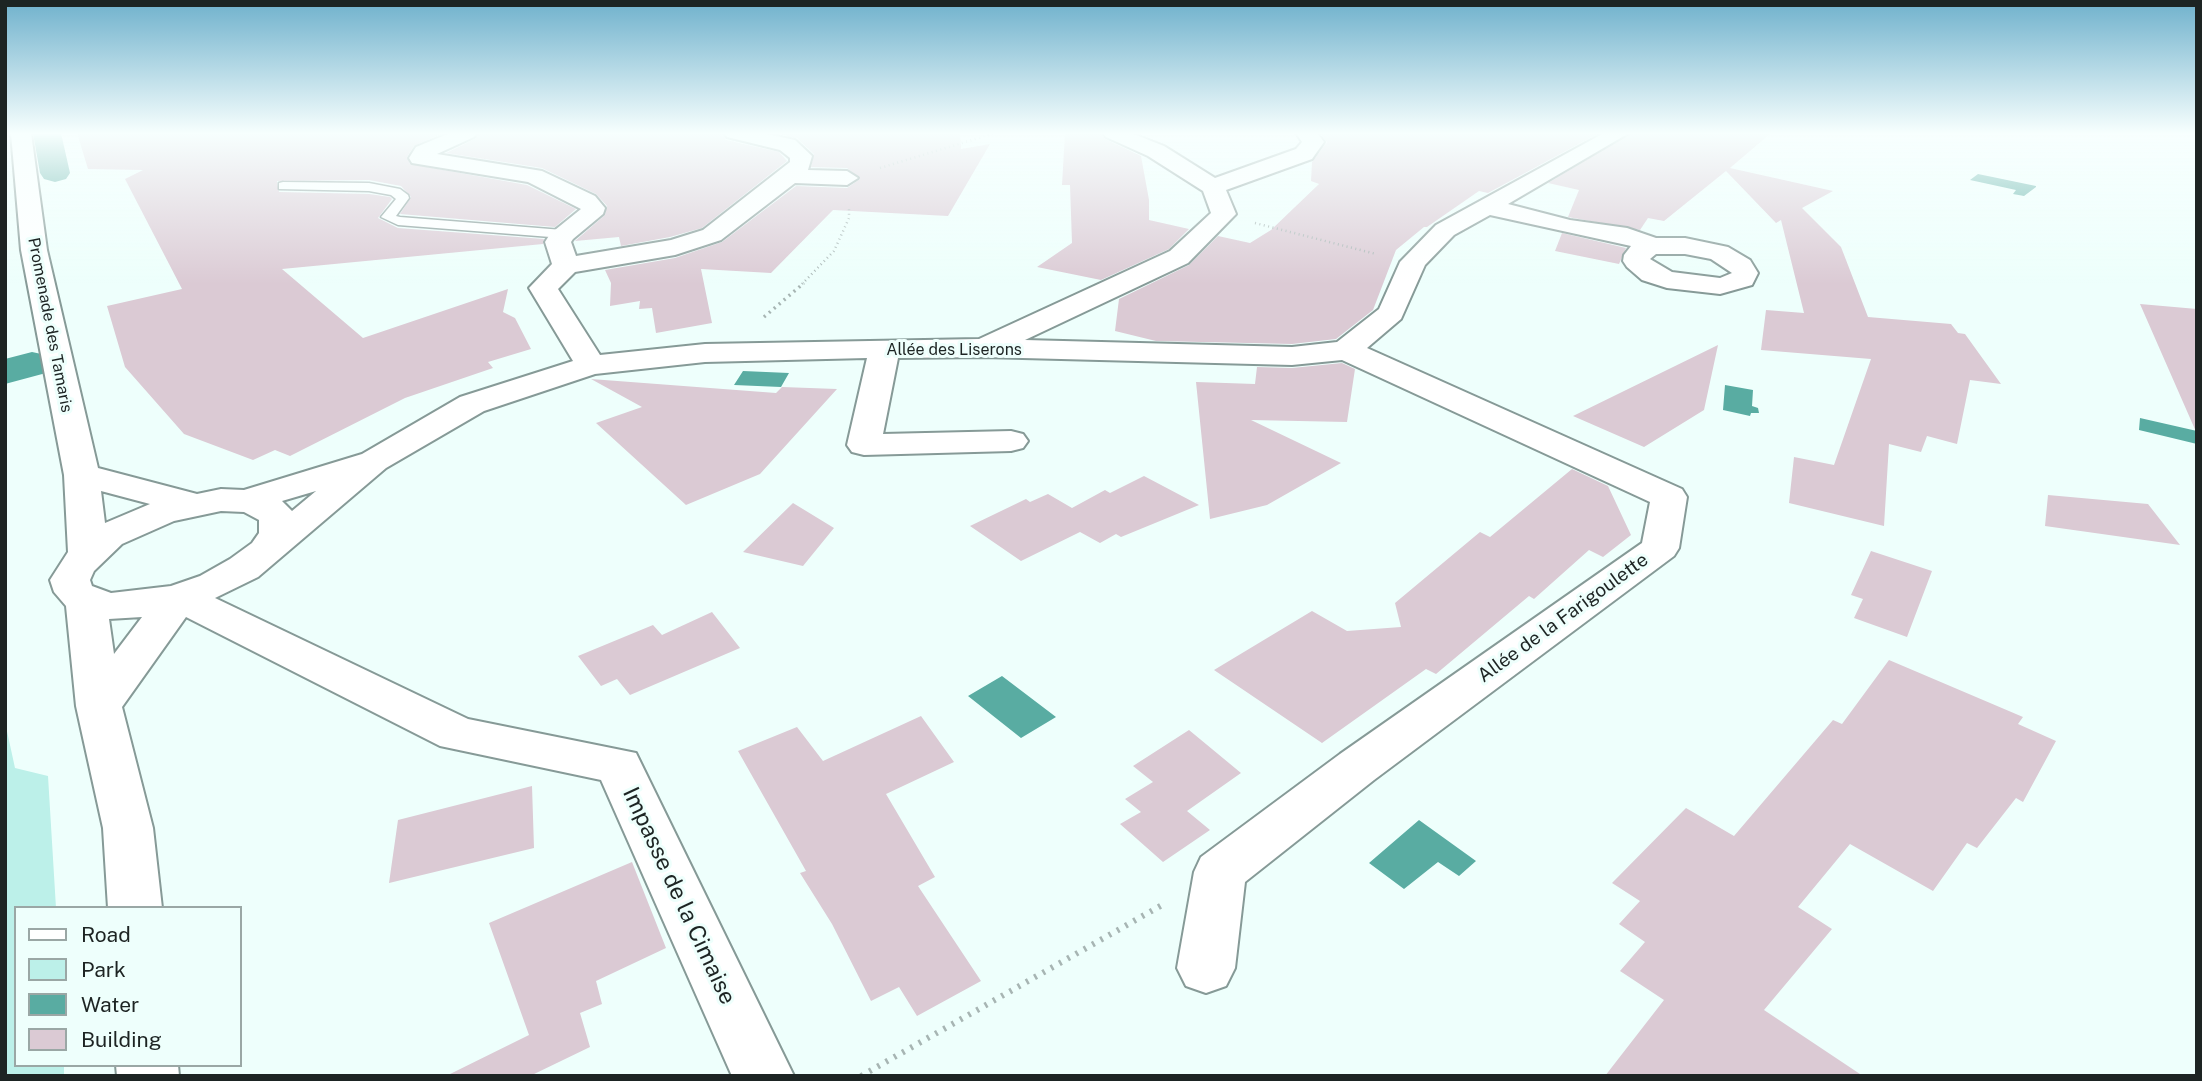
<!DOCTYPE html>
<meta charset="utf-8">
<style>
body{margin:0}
#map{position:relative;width:2202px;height:1081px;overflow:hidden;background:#eefffc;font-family:"Public Sans",sans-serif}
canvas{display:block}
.frame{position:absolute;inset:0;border:7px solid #1d2423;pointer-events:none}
.legend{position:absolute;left:14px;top:906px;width:228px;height:161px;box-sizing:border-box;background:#eefffc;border:2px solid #9aa7a5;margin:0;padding:9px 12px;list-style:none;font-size:21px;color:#1d2423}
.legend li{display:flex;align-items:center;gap:14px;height:35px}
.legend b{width:35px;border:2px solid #9aa7a5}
</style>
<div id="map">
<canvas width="2202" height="1081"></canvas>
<div class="frame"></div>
<ul class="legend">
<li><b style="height:9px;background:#fff"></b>Road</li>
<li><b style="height:19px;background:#bcf0e9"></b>Park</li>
<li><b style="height:19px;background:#59aca2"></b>Water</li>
<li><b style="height:19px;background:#dbcad4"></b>Building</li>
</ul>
</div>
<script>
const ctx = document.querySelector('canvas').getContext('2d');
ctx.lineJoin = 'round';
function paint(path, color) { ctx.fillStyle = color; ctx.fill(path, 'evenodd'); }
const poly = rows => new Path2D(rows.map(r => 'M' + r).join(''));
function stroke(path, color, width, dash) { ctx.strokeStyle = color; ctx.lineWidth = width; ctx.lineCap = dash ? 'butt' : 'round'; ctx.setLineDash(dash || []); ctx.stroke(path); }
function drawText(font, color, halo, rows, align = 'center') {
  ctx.font = font + ' "Public Sans",sans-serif'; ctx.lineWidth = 6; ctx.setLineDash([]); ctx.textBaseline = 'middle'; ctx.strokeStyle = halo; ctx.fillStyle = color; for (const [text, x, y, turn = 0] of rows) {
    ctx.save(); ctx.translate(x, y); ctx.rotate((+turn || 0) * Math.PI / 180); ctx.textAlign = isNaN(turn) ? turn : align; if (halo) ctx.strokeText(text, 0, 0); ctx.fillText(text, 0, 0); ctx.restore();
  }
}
const green = poly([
 [5,722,15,768,48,776,56,908,16,908,16,1065,64,1065,64,1076,5,1076]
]);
const water = poly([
 [1978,174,2036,186,2036,187,2024,196,2013,194,2016,190,1970,180],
 [743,371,789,373,781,387,734,385],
 [1725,385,1753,390,1752,406,1758,408,1759,413,1751,413,1750,416,1723,410],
 [2140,418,2197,431,2197,444,2139,430],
 [1002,676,1056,717,1021,738,968,696],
 [1419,820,1476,861,1459,876,1438,862,1404,889,1369,863]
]);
const canal = poly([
 [33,133,61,133,70,173,66,179,55,182,44,179,40,173,33,133],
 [32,352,46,355,52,364,46,373,5,384,5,359,32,352]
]);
const building = poly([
 [77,133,443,133,414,146,407,157,410,164,527,185,576,209,555,227,400,214,411,197,401,186,369,180,277,181,279,192,369,194,390,197,392,199,378,218,398,228,544,239,543,244,282,269,363,338,508,289,503,312,515,318,531,349,488,362,493,368,405,398,290,456,275,450,253,460,184,434,125,367,107,306,182,289,125,179,143,170,88,169],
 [480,133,721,133,726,140,779,152,787,161,702,228,670,237,621,246,619,237,575,241,605,215,607,206,596,194,542,168,446,153,475,139],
 [774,133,960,133,961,149,990,144,948,216,833,210,771,273,701,269,712,323,656,333,652,308,639,309,640,301,610,306,611,283,605,270,675,258,722,242,796,186,847,188,860,179,847,168,811,167,814,154,797,138],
 [1065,133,1100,133,1105,139,1141,156,1149,200,1149,220,1189,229,1169,249,1101,280,1037,267,1072,243,1070,185,1062,185],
 [1320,133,1599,133,1488,193,1479,191,1427,227,1424,227,1396,250,1373,310,1336,339,1292,344,1156,341,1115,331,1119,299,1189,265,1218,236,1250,243,1271,230,1319,184,1311,181,1312,162,1327,142],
 [1631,133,1771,133,1730,168,1833,191,1802,208,1841,247,1868,317,1951,324,1958,333,1965,334,2001,384,1970,380,1957,444,1927,436,1921,452,1889,444,1884,526,1789,503,1794,457,1834,465,1871,359,1761,350,1766,310,1804,313,1781,220,1776,223,1726,171,1664,221,1648,218,1640,230,1568,217,1579,190,1548,183],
 [1562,233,1626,248,1619,264,1555,251],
 [2140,304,2197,309,2197,434],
 [1718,345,1704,410,1644,447,1573,416],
 [1342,363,1355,369,1347,422,1251,420,1341,463,1267,505,1210,519,1196,382,1255,384,1257,367,1292,368],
 [591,379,776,393,782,387,837,389,760,474,686,505,596,423,642,407],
 [1572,469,1608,486,1631,535,1603,557,1589,550,1534,599,1529,596,1436,674,1426,669,1322,743,1214,670,1312,611,1347,631,1401,627,1395,603,1480,532,1490,537],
 [1144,476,1199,505,1121,537,1116,534,1100,543,1080,532,1021,561,970,526,1026,499,1030,502,1048,494,1072,508,1105,490,1110,493],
 [2048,495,2148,504,2180,545,2045,526],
 [793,503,834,528,803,566,743,552],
 [1871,551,1932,571,1907,637,1854,618,1863,599,1851,595],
 [712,612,740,648,630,695,617,679,601,686,578,656,653,625,662,635],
 [1889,660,2023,717,2018,724,2056,741,2023,802,2016,798,1977,848,1967,843,1933,891,1850,844,1798,907,1832,929,1764,1010,1863,1076,1605,1076,1664,1000,1620,971,1645,942,1619,924,1640,901,1612,883,1686,808,1734,836,1833,720,1842,724],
 [921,716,954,762,886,794,935,877,918,886,981,981,917,1016,899,987,871,1001,832,924,800,873,806,871,738,751,797,727,823,761],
 [1189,730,1241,773,1187,811,1210,830,1163,862,1120,824,1141,812,1125,799,1153,782,1133,766],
 [532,786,534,848,389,883,398,820],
 [632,862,666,948,596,981,602,1004,580,1013,590,1047,530,1076,446,1076,529,1035,489,923]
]);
const pathFar2 = poly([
 [880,168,995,133],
 [1255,223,1376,254],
 [802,284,834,251,849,218,849,208]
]);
const pathFar1 = poly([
 [764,317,804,283]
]);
const path = poly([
 [861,1076,1162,905]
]);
const lane = poly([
 [283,182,369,183,400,189,408,195,409,198,396,216,400,217,563,230,570,234,563,238,398,225,381,217,396,199,391,195,369,191,279,189,279,183,283,182]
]);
const street = poly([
 [11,133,31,133,47,250,98,468,197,494,221,489,244,490,362,454,460,397,573,361,529,288,552,264,545,242,550,234,581,209,528,182,412,163,409,158,416,147,450,133,477,133,474,137,437,154,542,171,595,196,605,208,603,214,573,239,571,242,576,256,671,240,703,230,790,162,790,158,780,150,727,137,724,133,762,133,795,140,812,156,808,170,847,171,858,178,847,185,795,183,721,240,675,255,575,272,558,289,600,355,705,344,979,339,1170,251,1211,213,1203,191,1148,156,1106,137,1103,133,1131,133,1164,146,1215,178,1296,149,1302,142,1296,133,1317,133,1324,142,1312,159,1226,190,1236,214,1188,263,1025,340,1292,347,1337,342,1379,309,1400,262,1436,225,1604,133,1629,133,1508,204,1570,220,1627,228,1656,238,1685,238,1728,247,1750,260,1758,273,1752,285,1720,294,1667,288,1642,280,1627,267,1623,261,1624,255,1631,246,1490,215,1454,235,1425,265,1401,319,1367,348,1682,489,1687,497,1679,548,1674,556,1374,780,1245,882,1235,968,1226,986,1206,993,1186,986,1177,968,1194,872,1201,857,1340,754,1642,543,1650,502,1342,360,1292,365,984,357,898,358,883,434,1011,431,1023,434,1028,441,1023,448,1011,451,864,455,852,452,847,445,867,358,705,362,595,374,484,411,386,468,258,577,215,598,468,719,636,753,794,1076,732,1076,601,780,440,746,186,617,122,707,153,828,162,908,108,908,103,828,76,706,66,606,54,592,50,580,68,552,64,475,21,250,11,133],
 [1656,254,1685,254,1711,259,1732,273,1720,278,1672,272,1650,259,1656,254],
 [101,491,150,504,105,523,101,491],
 [316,491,292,511,282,501,316,491],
 [221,511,244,512,259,520,259,533,252,543,230,559,200,576,171,586,111,593,92,586,90,580,94,571,122,544,174,521,221,511],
 [142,617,114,654,109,619,142,617],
 [116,1065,178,1065,179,1076,117,1076,116,1065]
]);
const farStreetnames = [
 ["Promenade des Tamaris",50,325,79],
 ["Allée des Liserons",954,350]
];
const streetNames = [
 ["Allée de la Farigoulette",1563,618,-36]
];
const nearStreetnames = [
 ["Impasse de la Cimaise",679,896,65]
];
paint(green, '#bcf0e9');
paint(water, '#59aca2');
paint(canal, '#59aca2');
paint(building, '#dbcad4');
stroke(lane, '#869a97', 3);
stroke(street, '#869a97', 4);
stroke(pathFar2, '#a7b5b3', 2.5, [1, 3.5]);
stroke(pathFar1, '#a7b5b3', 3.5, [2, 4.5]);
stroke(path, '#a7b5b3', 6, [2.5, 7]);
paint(lane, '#fff');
paint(street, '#fff');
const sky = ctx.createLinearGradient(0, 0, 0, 284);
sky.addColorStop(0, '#6fb1cc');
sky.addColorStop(0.47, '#f7fffe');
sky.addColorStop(1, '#f7fffe00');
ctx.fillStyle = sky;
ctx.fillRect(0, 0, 2202, 284);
drawText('16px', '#1d2423', '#eefffc', farStreetnames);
drawText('19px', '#1d2423', '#eefffc', streetNames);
drawText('23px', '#1d2423', '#eefffc', nearStreetnames);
</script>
